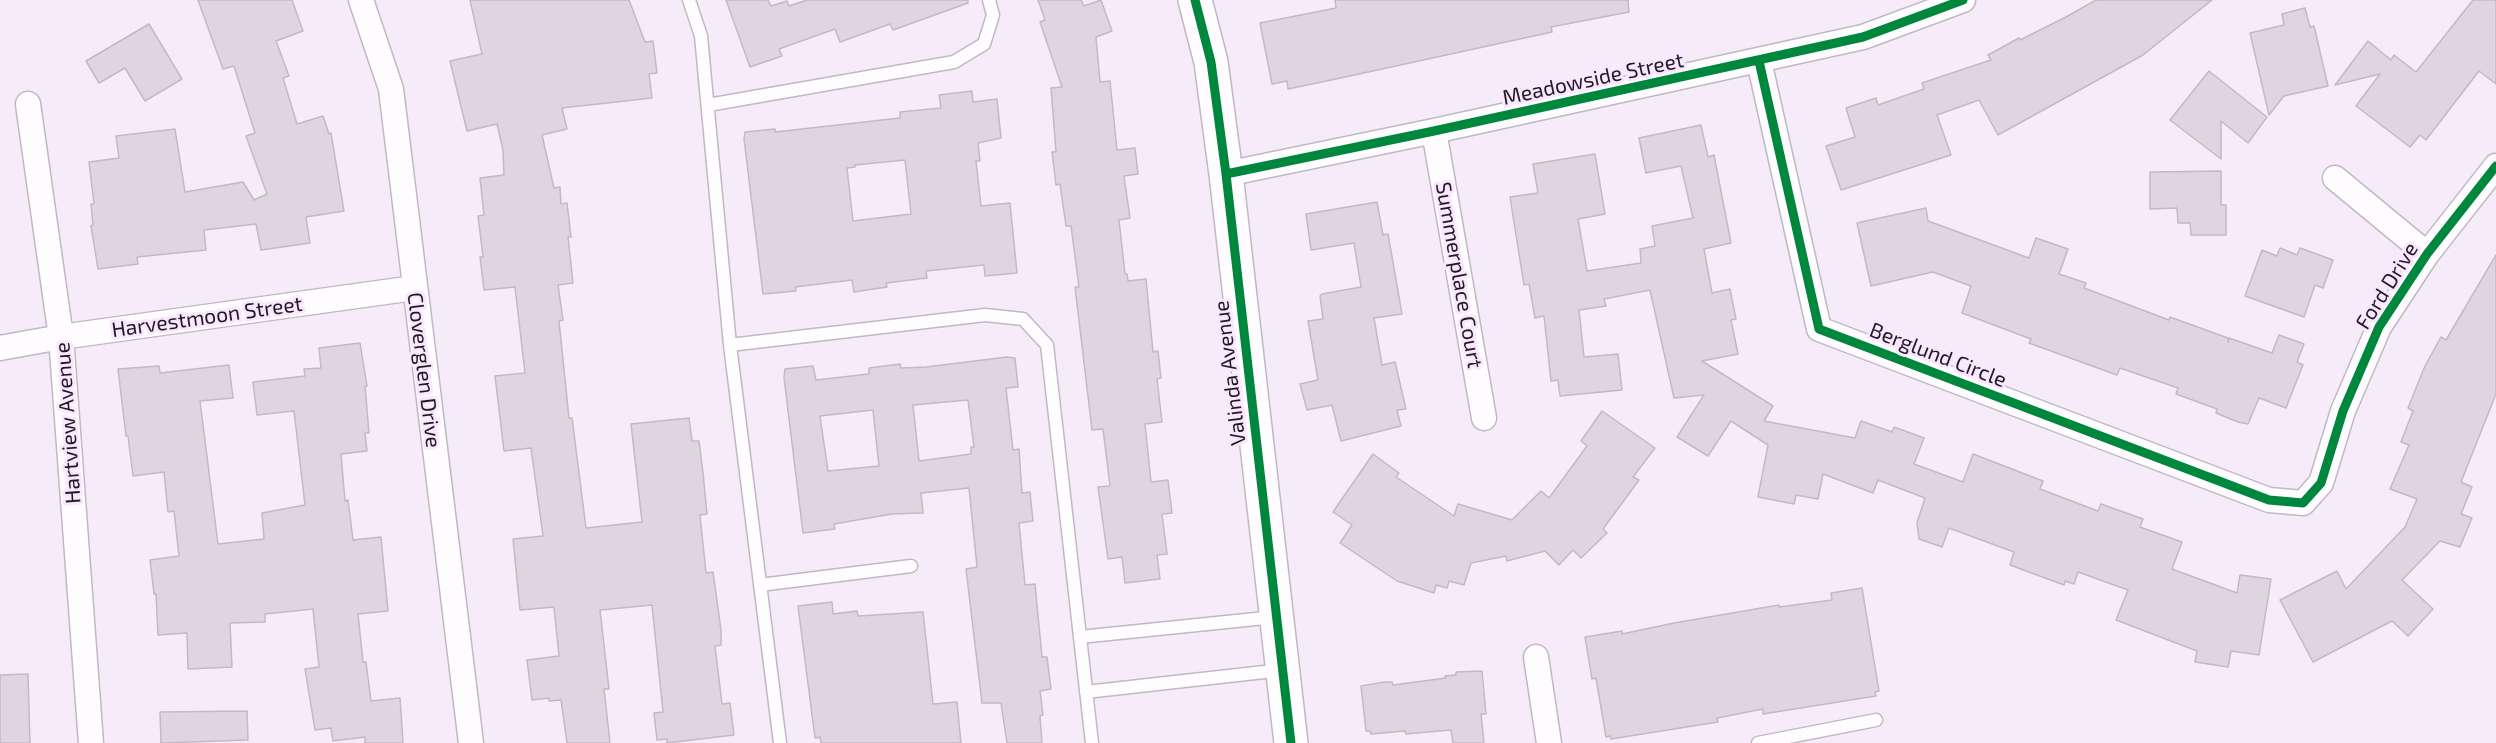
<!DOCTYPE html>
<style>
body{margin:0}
canvas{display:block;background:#f6ecf9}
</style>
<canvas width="2496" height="743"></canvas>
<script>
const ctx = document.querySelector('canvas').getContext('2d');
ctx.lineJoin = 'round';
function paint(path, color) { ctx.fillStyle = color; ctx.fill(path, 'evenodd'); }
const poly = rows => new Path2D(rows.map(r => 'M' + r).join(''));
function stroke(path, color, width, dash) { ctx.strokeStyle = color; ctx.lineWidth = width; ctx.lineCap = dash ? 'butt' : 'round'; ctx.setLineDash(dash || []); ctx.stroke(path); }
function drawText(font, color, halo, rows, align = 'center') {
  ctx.font = font + ' "Exo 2",sans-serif'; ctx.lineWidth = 6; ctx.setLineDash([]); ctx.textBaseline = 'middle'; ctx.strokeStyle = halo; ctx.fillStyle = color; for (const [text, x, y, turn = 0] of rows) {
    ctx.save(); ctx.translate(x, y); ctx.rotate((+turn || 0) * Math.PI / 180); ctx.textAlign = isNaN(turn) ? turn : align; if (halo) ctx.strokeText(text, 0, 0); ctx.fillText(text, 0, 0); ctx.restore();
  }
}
const building = poly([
 [198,0,292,0,303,31,276,41,289,76,283,78,297,124,323,116,329,134,331,133,344,211,306,217,310,243,261,250,256,224,204,230,206,250,137,257,138,264,98,269,91,226,93,225,91,204,94,204,89,162,119,158,116,136,175,129,185,192,243,182,254,200,267,194,246,136,255,133,234,66,223,69,198,0],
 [470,0,629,0,645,42,653,41,657,73,649,74,652,98,562,108,567,129,542,135,554,188,560,187,561,204,567,203,571,237,568,237,573,283,558,285,563,320,559,321,569,418,572,418,586,528,642,522,631,424,689,418,692,441,699,441,703,473,707,514,700,515,706,573,713,572,721,630,721,645,715,646,722,704,730,703,734,735,667,743,667,739,657,740,654,713,663,712,652,605,600,610,609,689,604,689,610,743,567,743,561,700,549,701,549,698,532,700,527,660,559,656,554,607,520,610,513,539,543,536,531,448,504,451,495,376,525,373,515,287,484,290,480,257,483,257,478,216,484,215,480,178,504,175,503,150,497,124,467,131,450,61,482,54,470,0],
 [726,0,768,0,771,6,787,1,789,6,807,0,968,0,968,3,893,30,890,24,840,42,835,29,779,49,782,56,750,67,726,0],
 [1038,0,1081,0,1084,6,1101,0,1112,31,1096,37,1100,82,1110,81,1117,150,1135,148,1138,174,1124,176,1130,218,1119,220,1125,274,1127,274,1128,281,1146,279,1153,352,1158,351,1161,378,1157,379,1162,422,1145,424,1151,482,1168,480,1172,513,1162,514,1167,554,1157,555,1160,579,1125,583,1122,557,1108,559,1098,487,1110,486,1103,429,1092,430,1075,287,1079,287,1071,226,1066,226,1060,184,1056,185,1052,152,1056,152,1051,88,1062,87,1040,22,1045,20,1038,0],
 [1335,0,1628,0,1629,12,1551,27,1552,32,1336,79,1288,89,1287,81,1272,84,1260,23,1336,8,1335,0],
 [2096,0,2212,0,2143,55,1998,135,1979,100,1937,115,1951,155,1841,190,1826,146,1855,137,1846,108,1876,98,1878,105,1924,89,1922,83,1991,60,1988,55,2019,38,2020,40,2066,17,2096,0],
 [2473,0,2496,0,2496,84,2479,71,2426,140,2420,135,2410,147,2356,106,2380,74,2335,85,2368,41,2391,60,2394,55,2416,72,2473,0],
 [2305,8,2310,27,2314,26,2328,86,2284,96,2269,115,2250,33,2284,25,2282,14,2305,8],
 [149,24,182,79,145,101,125,68,99,83,86,61,149,24],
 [2209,71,2267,117,2248,143,2221,121,2221,159,2170,120,2209,71],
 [972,91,973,102,997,99,1001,138,978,143,980,161,976,161,981,206,1010,203,1017,273,985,276,984,265,926,271,927,278,886,283,887,287,854,292,852,280,795,287,796,291,763,294,744,139,745,132,775,129,775,132,900,118,900,112,941,108,939,95,972,91],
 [905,160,911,214,853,221,847,168,855,167,855,165,905,160],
 [1701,125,1708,157,1714,155,1731,243,1704,249,1712,293,1730,289,1736,319,1731,320,1738,354,1702,361,1773,406,1764,421,1855,438,1861,421,1892,432,1894,427,1924,438,1914,464,1963,482,1973,454,2043,481,2040,489,2098,511,2101,504,2143,519,2140,527,2182,542,2172,569,2237,593,2240,575,2271,579,2259,655,2231,651,2228,667,2195,662,2197,651,2116,620,2128,590,2078,572,2074,584,2065,581,2064,585,2010,565,2014,552,1949,528,1942,547,1919,539,1917,523,1925,498,1878,480,1873,493,1823,474,1818,499,1796,495,1794,504,1758,497,1768,445,1731,421,1708,456,1677,437,1704,395,1674,398,1650,290,1604,299,1606,306,1579,310,1584,357,1618,354,1622,390,1560,396,1558,380,1551,381,1544,316,1535,318,1529,284,1524,285,1510,197,1538,193,1533,164,1595,154,1605,214,1578,219,1587,271,1641,263,1640,249,1655,246,1652,226,1693,218,1681,166,1646,173,1639,138,1701,125],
 [2221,171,2221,205,2226,205,2226,235,2191,235,2190,223,2178,223,2177,208,2150,209,2150,172,2221,171],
 [1377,202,1383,235,1388,234,1402,314,1374,318,1382,365,1395,362,1406,409,1397,410,1401,426,1341,441,1332,405,1307,410,1300,384,1318,380,1308,321,1323,319,1320,296,1322,294,1361,287,1354,243,1311,250,1306,214,1377,202],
 [1926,208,1928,221,2029,258,2036,238,2068,249,2059,274,2086,283,2084,288,2169,320,2170,317,2228,338,2228,342,2229,338,2272,353,2279,335,2304,344,2297,362,2303,365,2286,408,2259,398,2248,424,2238,422,2216,413,2217,409,2176,394,2178,388,2120,368,2117,375,2029,343,2031,339,1962,313,1971,286,1933,272,1871,286,1857,223,1926,208],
 [2280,248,2297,255,2300,248,2333,260,2323,288,2315,285,2304,317,2245,296,2262,250,2277,256,2280,248],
 [2496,255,2496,394,2461,482,2472,487,2461,514,2472,518,2460,547,2440,541,2402,580,2433,609,2408,636,2392,621,2313,662,2280,600,2337,571,2346,589,2405,527,2417,499,2390,489,2409,445,2401,442,2413,411,2408,408,2425,366,2441,337,2446,340,2496,255],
 [360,343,367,386,365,386,369,433,365,433,367,451,341,454,345,501,348,500,353,540,381,537,388,611,358,614,363,662,366,662,371,701,400,698,403,743,365,743,365,737,333,741,331,728,315,730,305,669,319,667,313,609,265,614,265,622,230,623,232,667,188,669,187,633,158,635,156,594,154,594,150,560,179,556,174,511,168,512,164,472,133,476,128,436,126,436,118,369,159,366,160,373,229,365,233,398,200,401,218,544,264,539,262,513,305,505,294,411,257,415,253,382,305,376,304,369,321,368,319,348,360,343],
 [1007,357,1015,358,1018,387,1006,388,1013,450,1019,449,1022,493,1030,492,1033,521,1019,523,1025,585,1035,584,1042,657,1047,657,1051,689,1040,691,1043,715,1040,716,1042,743,1007,743,1001,703,982,703,966,569,977,567,969,488,921,493,923,513,892,514,834,524,835,529,803,533,784,378,785,369,813,366,816,380,869,374,869,368,900,364,901,368,926,367,1007,357],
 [968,400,974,447,971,447,971,454,919,461,913,405,968,400],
 [873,410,879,466,828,471,820,416,873,410],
 [1602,411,1655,448,1633,477,1639,480,1603,529,1607,533,1581,558,1573,550,1559,565,1545,551,1507,561,1506,556,1471,563,1464,585,1449,581,1447,588,1436,585,1434,593,1397,581,1340,543,1352,525,1333,512,1373,454,1399,473,1396,477,1454,516,1458,504,1512,520,1541,491,1549,498,1587,446,1581,441,1602,411],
 [1862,588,1879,691,1875,692,1876,696,1763,714,1763,709,1717,718,1718,722,1611,739,1610,736,1606,737,1596,678,1592,679,1585,637,1622,631,1622,634,1674,623,1779,605,1779,607,1832,600,1831,593,1862,588],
 [832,602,833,614,857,611,858,616,923,612,933,704,957,702,961,743,821,743,820,737,815,738,798,606,832,602],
 [1482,671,1486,714,1481,714,1484,743,1453,743,1451,730,1406,734,1405,731,1371,734,1370,731,1366,731,1361,686,1385,682,1392,682,1393,685,1446,678,1445,676,1456,675,1456,672,1482,671],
 [28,674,30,743,0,743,0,675,28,674],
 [247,711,248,740,161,743,160,712,247,711]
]);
const service = poly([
 [689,0,701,36,730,345,780,743],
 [708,105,954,62,984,44,993,15,989,0],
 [730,345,985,315,1023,319,1047,345,1092,743],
 [760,585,911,566],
 [1080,637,1275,617],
 [1086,692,1282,670],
 [1758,743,1876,720]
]);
const minor = poly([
 [361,0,391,89,471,743],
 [1759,61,1819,329,2269,500,2303,503,2321,483,2343,411,2379,327,2427,254,2496,166],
 [28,104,61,337,91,743],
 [1434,131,1484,418],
 [1226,174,1434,131,1863,37,1963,0],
 [2335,178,2427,254],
 [0,348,61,337,414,288],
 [1536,657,1549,743]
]);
const secondary = poly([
 [1195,0,1211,62,1226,174,1291,743]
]);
const cycleway = poly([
 [1195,0,1211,62,1226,174,1291,743],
 [1759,61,1819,329,2269,500,2303,503,2321,483,2343,411,2379,327,2427,254,2496,166],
 [1226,174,1434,131,1863,37,1963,0]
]);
const streetNames = [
 ["Meadowside Street",1593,79,-12],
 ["Summerplace Court",1459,275,80],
 ["Ford Drive",2387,286,-58],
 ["Harvestmoon Street",207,317,-8],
 ["Berglund Circle",1938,355,21],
 ["Cloverglen Drive",424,370,83],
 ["Valinda Avenue",1230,373,-97],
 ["Hartview Avenue",68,423,-94]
];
paint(building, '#ded5e0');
stroke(building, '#c2b9c5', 1.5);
stroke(service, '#c1b8c4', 15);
stroke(minor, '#c1b8c4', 27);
stroke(secondary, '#c1b8c4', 36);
stroke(service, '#fefcfe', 12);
stroke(minor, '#fefcfe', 24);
stroke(secondary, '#fefcfe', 33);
stroke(cycleway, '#00873e', 9);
drawText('21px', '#211923', '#f9e7fe', streetNames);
</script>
